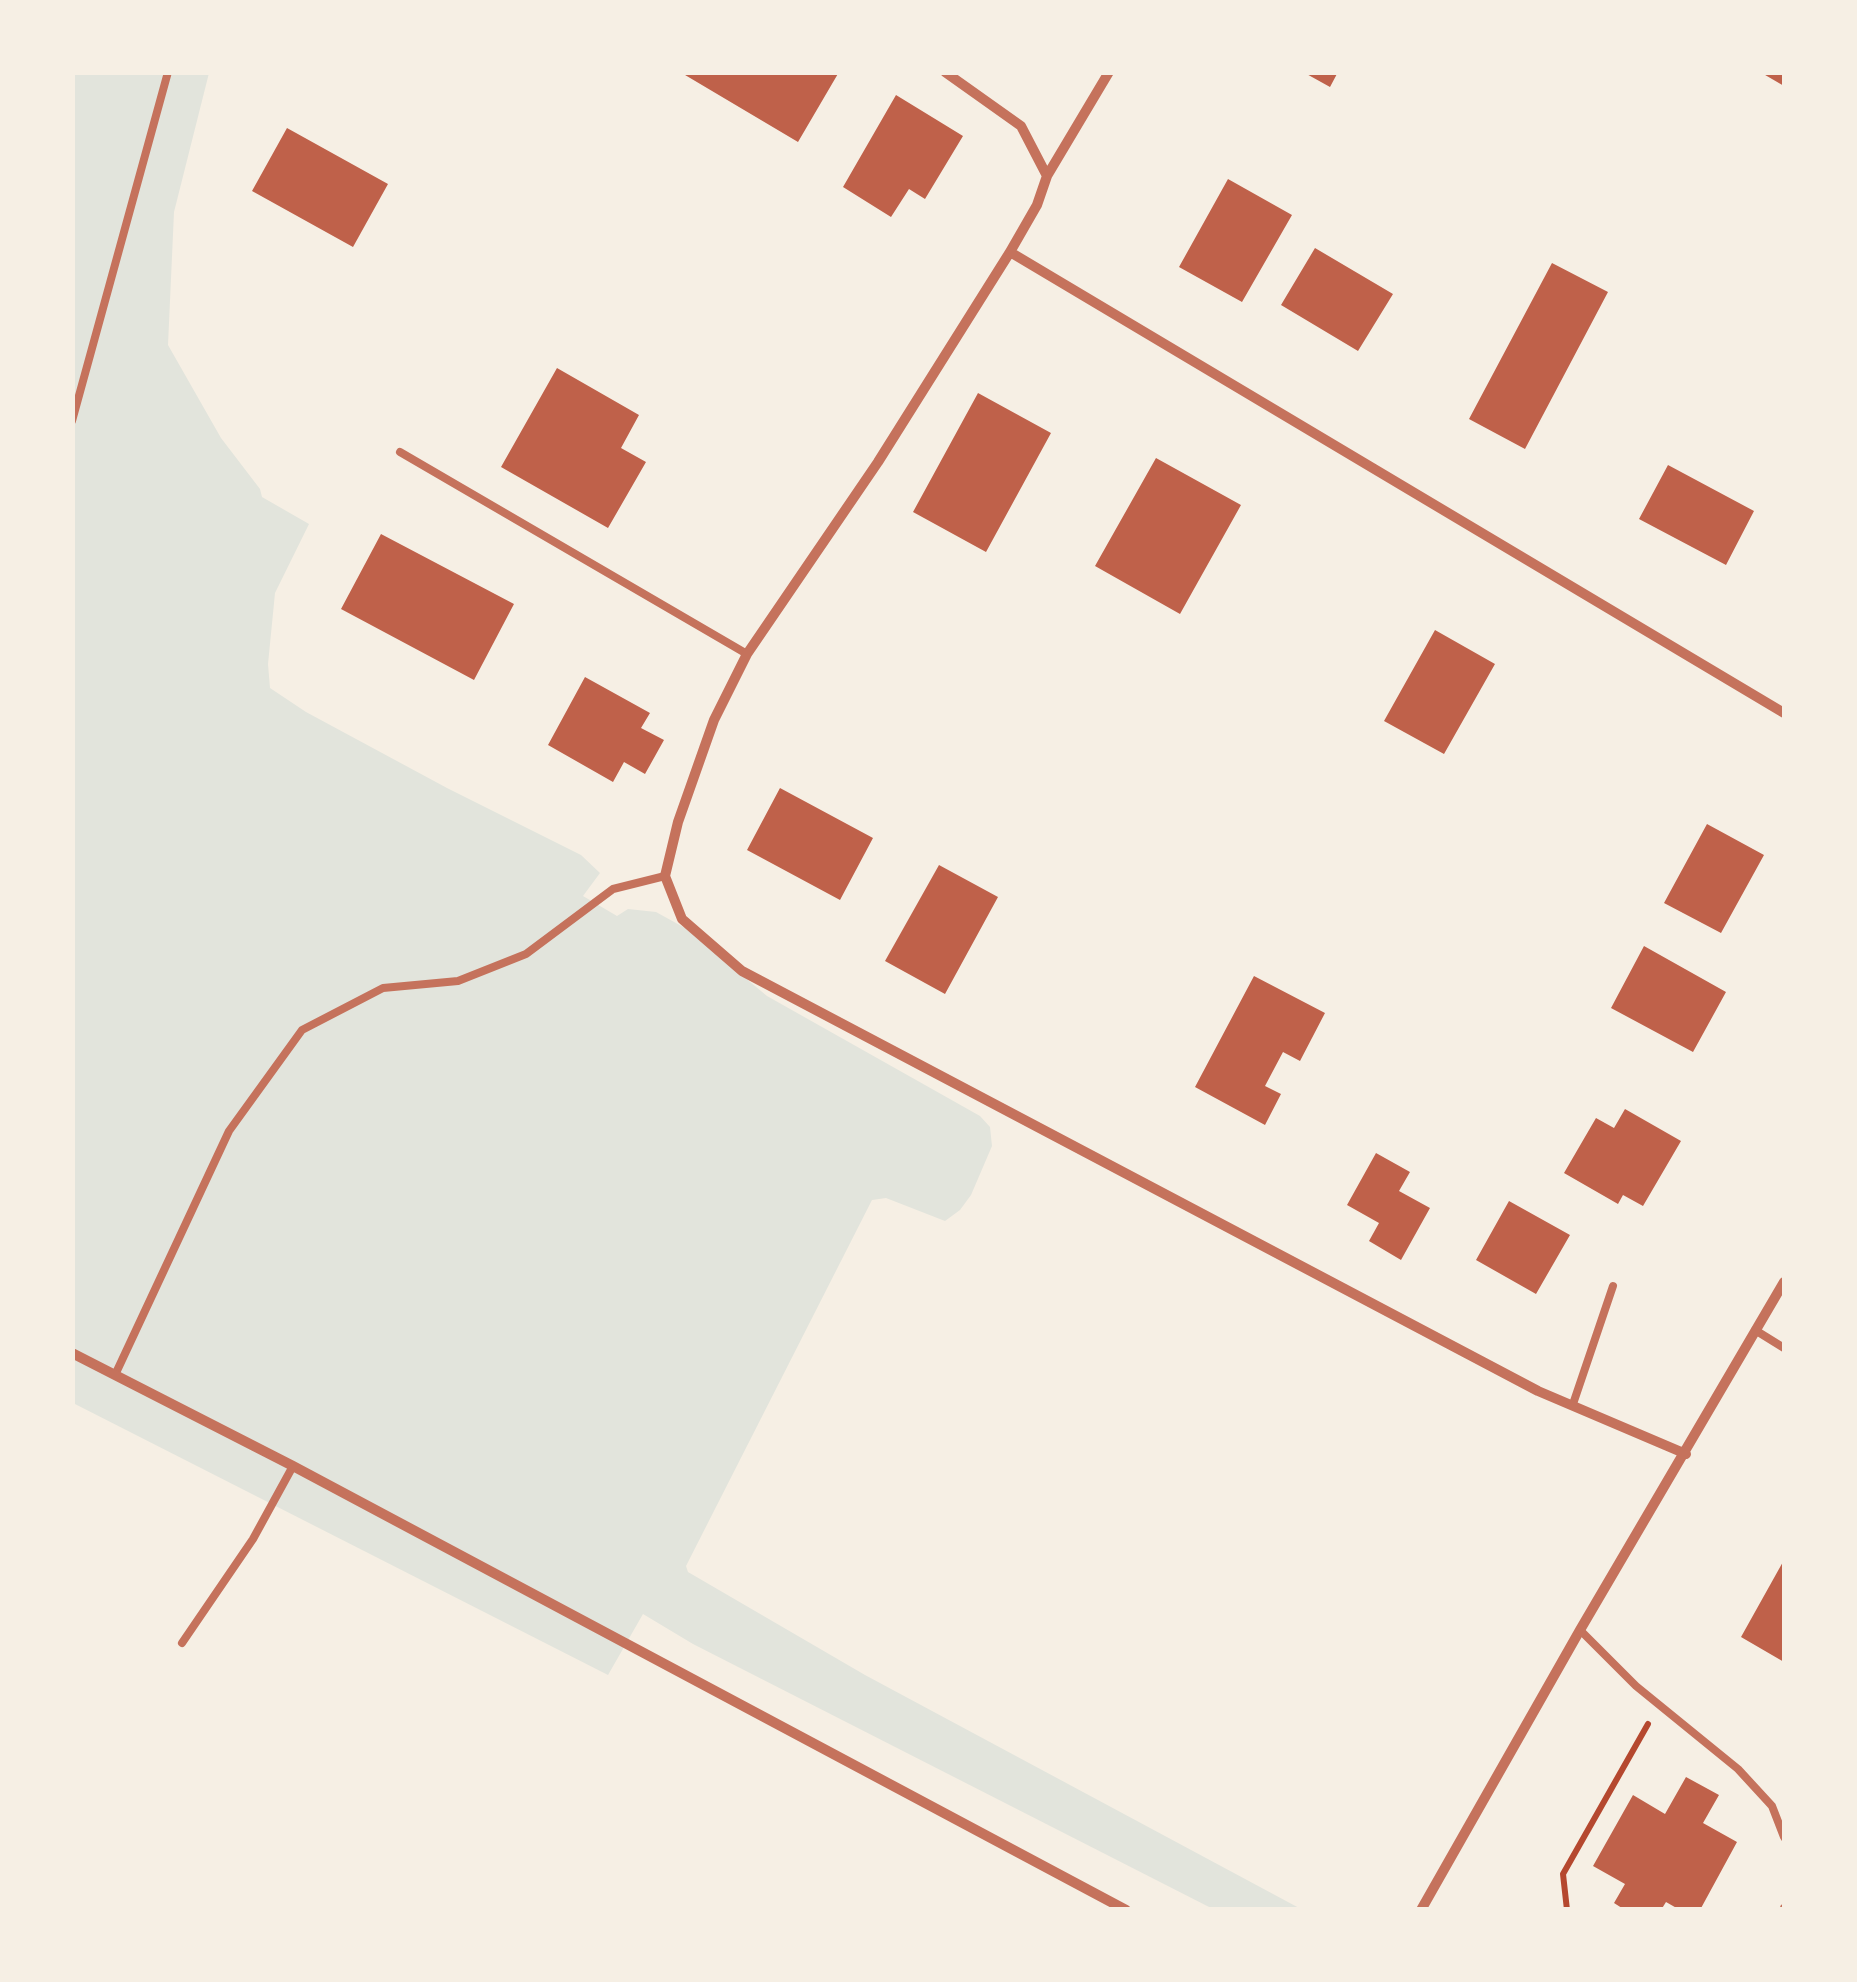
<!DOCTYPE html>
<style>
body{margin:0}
#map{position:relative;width:1857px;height:1982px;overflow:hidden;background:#f6efe4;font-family:Overpass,sans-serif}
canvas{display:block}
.frame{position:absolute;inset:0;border:75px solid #f6efe4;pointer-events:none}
</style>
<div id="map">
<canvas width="1857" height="1982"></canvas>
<div class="frame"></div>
</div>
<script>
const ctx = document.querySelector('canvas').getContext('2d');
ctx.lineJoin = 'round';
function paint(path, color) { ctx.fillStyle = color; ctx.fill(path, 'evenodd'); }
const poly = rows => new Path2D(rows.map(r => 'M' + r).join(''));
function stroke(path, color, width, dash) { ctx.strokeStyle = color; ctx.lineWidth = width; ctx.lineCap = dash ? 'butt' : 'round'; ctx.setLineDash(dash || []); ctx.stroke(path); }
const green = poly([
 [72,73,209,73,174,212,168,345,221,438,260,489,262,497,309,524,275,593,268,664,270,688,306,712,447,788,581,855,600,873,583,896,617,916,628,909,656,912,685,928,767,996,980,1116,990,1127,992,1146,971,1195,960,1210,945,1221,886,1198,872,1200,686,1566,688,1572,865,1675,1301,1909,1213,1909,693,1644,643,1614,608,1675,73,1403]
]);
const building = poly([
 [680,72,839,72,798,142],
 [1303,72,1338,72,1330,87],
 [1760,72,1784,72,1784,86],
 [896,95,963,136,925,199,909,189,891,217,843,187],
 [287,128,388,184,353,247,252,191],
 [1228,179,1292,215,1242,302,1179,267],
 [1315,248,1393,294,1358,351,1281,305],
 [1552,263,1608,292,1525,449,1469,419],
 [557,368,639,415,621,448,646,462,608,528,501,467],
 [978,393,1051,433,986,552,913,512],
 [1156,458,1241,505,1180,614,1095,566],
 [1668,465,1754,511,1726,565,1639,519],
 [381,534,514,604,474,680,341,609],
 [1435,630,1495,664,1444,754,1384,721],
 [585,677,650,713,641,728,664,740,645,774,624,762,613,782,548,745],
 [780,788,873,838,840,900,747,850],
 [1707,824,1764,855,1721,933,1664,903],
 [939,865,998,897,945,994,885,961],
 [1644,946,1726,992,1693,1052,1611,1008],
 [1254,976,1325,1013,1300,1061,1283,1052,1265,1086,1281,1094,1265,1125,1195,1087],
 [1625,1109,1681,1141,1643,1206,1623,1195,1618,1204,1564,1173,1596,1118,1614,1128],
 [1376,1153,1410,1172,1399,1191,1430,1208,1401,1260,1369,1241,1379,1223,1347,1205],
 [1509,1201,1570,1235,1536,1294,1476,1260],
 [1784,1560,1784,1662,1741,1637],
 [1686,1777,1719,1795,1703,1823,1737,1842,1700,1910,1680,1910,1666,1902,1661,1910,1625,1910,1614,1903,1625,1884,1593,1866,1633,1795,1665,1814]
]);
const path = poly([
 [1567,1910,1563,1874,1648,1724]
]);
const service = poly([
 [72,421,168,72],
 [400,452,747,654],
 [1755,1330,1784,1348],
 [115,1375,229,1131,302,1030,383,988,458,981,526,954,613,889,665,876],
 [1573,1404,1613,1286],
 [1580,1630,1636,1686,1738,1769,1772,1806,1784,1837],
 [182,1643,253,1539,293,1466],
 [1784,1910,1784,1908]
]);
const minor = poly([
 [945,72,1021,126,1047,176,1037,205,1010,252,1784,713],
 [1047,176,1109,72],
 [1010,252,878,462,747,654,714,720,678,822,665,876,682,919,742,971,1538,1391,1686,1454],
 [72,1353,293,1466,1126,1910],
 [1421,1910,1580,1630,1784,1282]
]);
paint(green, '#e2e4dc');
paint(building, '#bf614a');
stroke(path, '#b5482f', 6);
stroke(service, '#c5725c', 8);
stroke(minor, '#c5725c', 10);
</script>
